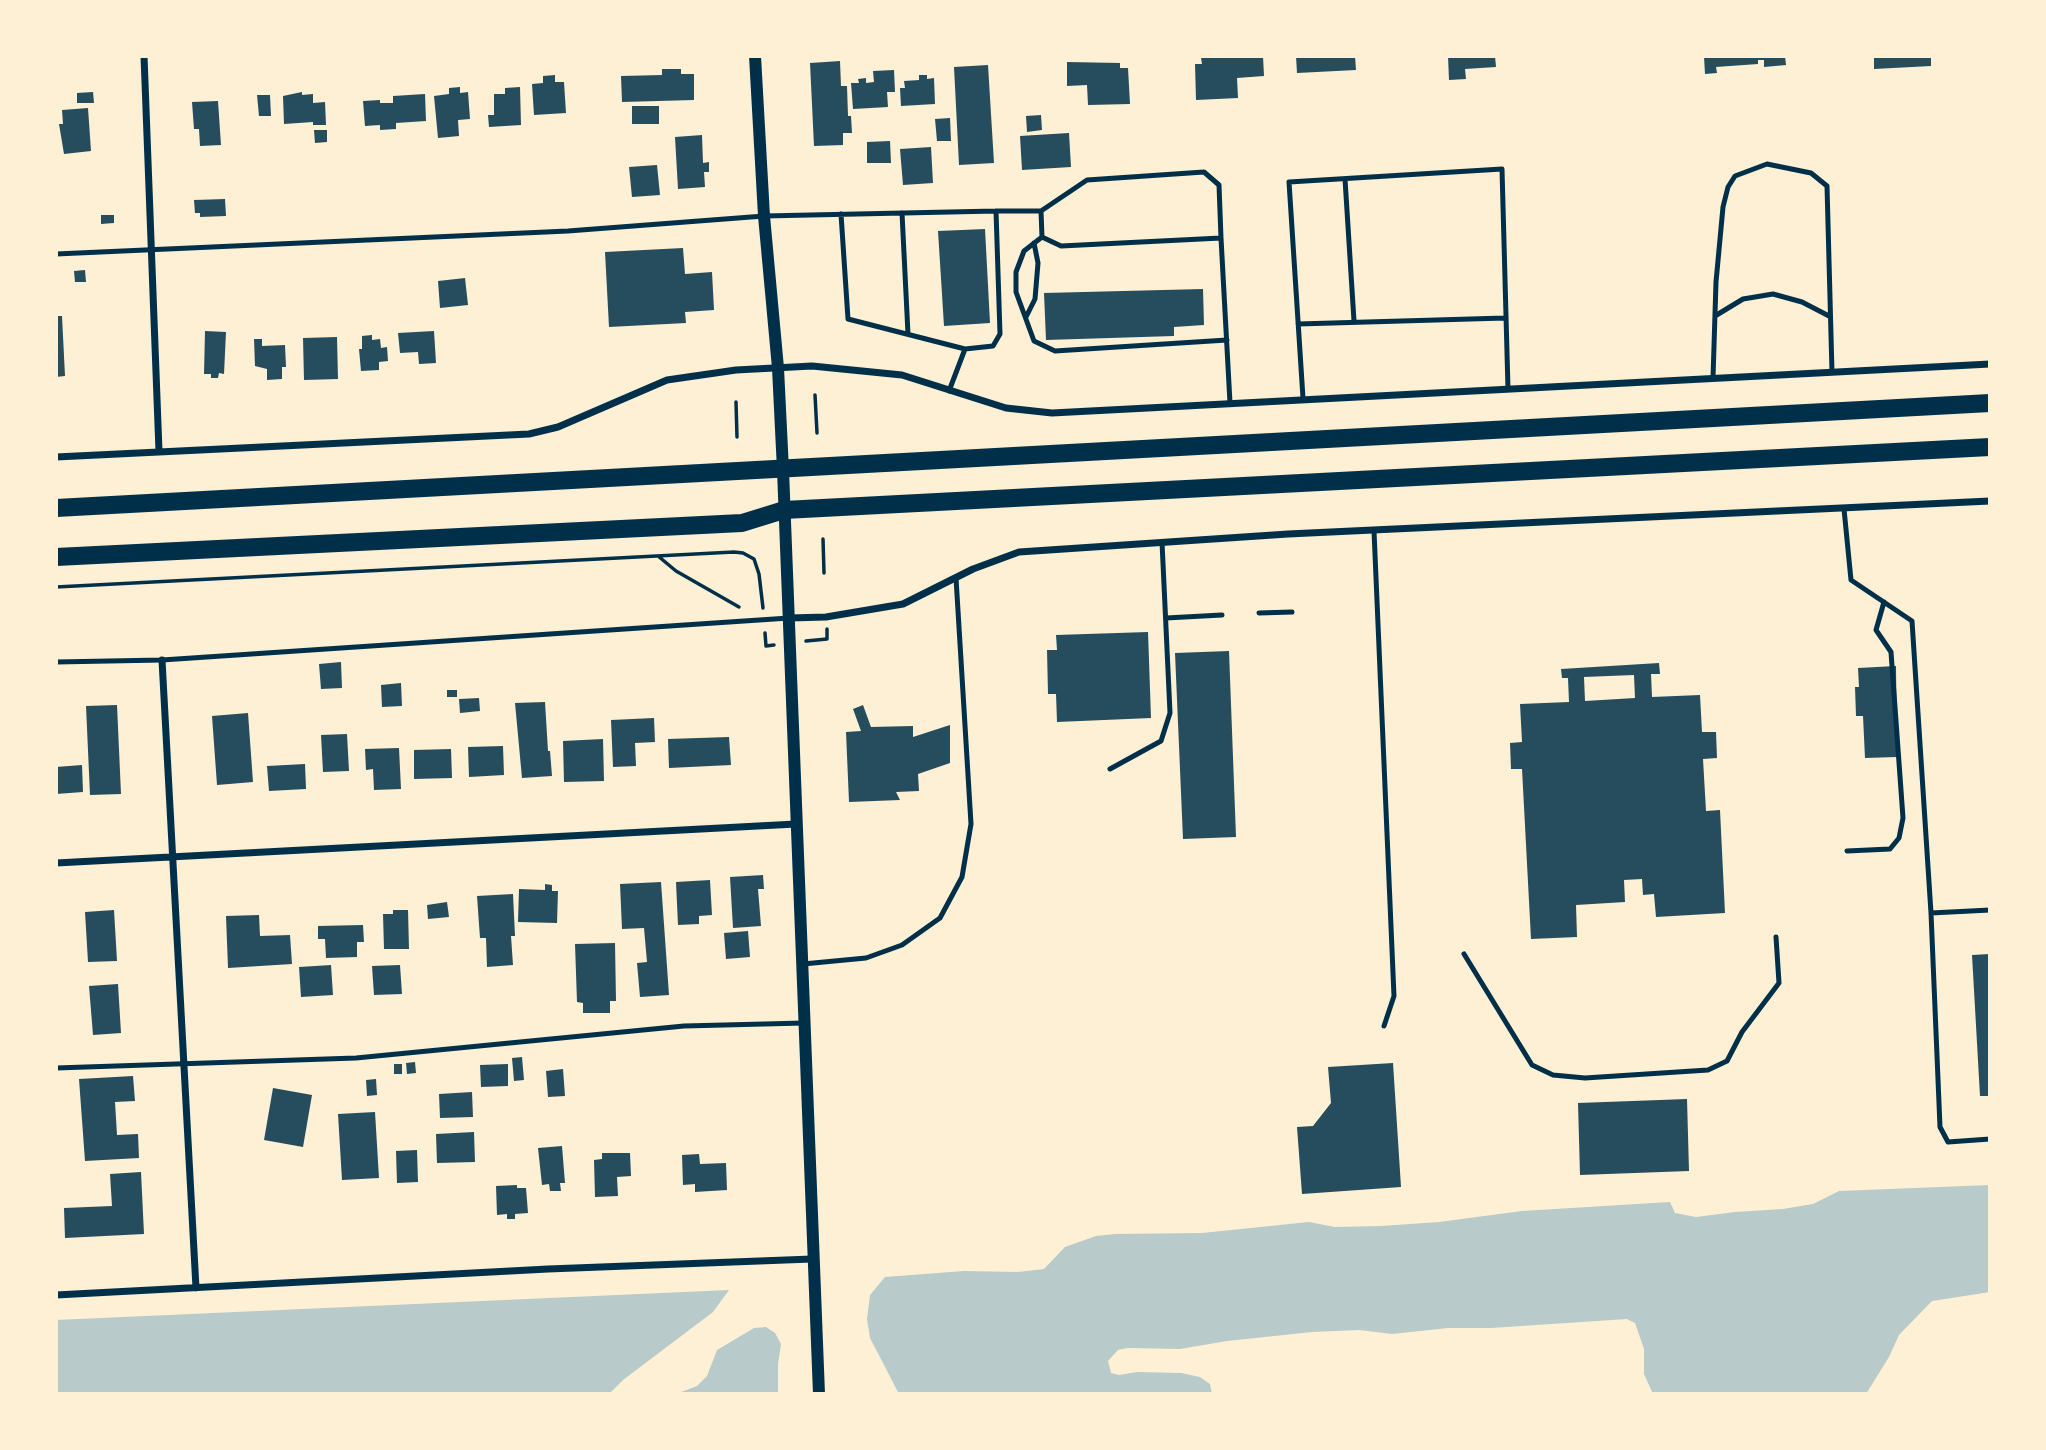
<!DOCTYPE html>
<style>
body{margin:0}
#map{position:relative;width:2046px;height:1450px;overflow:hidden;background:#fdf0d5;font-family:Figtree,sans-serif}
canvas{display:block}
.frame{position:absolute;inset:0;border:58px solid #fdf0d5;pointer-events:none}
</style>
<div id="map">
<canvas width="2046" height="1450"></canvas>
<div class="frame"></div>
</div>
<script>
const ctx = document.querySelector('canvas').getContext('2d');
ctx.lineJoin = 'round';
function paint(path, color) { ctx.fillStyle = color; ctx.fill(path, 'evenodd'); }
const poly = rows => new Path2D(rows.map(r => 'M' + r).join(''));
function stroke(path, color, width, dash) { ctx.strokeStyle = color; ctx.lineWidth = width; ctx.lineCap = dash ? 'butt' : 'round'; ctx.setLineDash(dash || []); ctx.stroke(path); }
const green = poly([
 [1990,1185,1990,1292,1932,1301,1899,1335,1889,1357,1866,1394,1653,1394,1644,1374,1644,1349,1635,1323,1627,1319,1491,1328,1448,1328,1392,1334,1359,1330,1312,1332,1227,1341,1180,1349,1128,1348,1118,1350,1108,1361,1111,1373,1119,1375,1137,1372,1181,1373,1200,1377,1210,1384,1212,1394,899,1394,870,1338,867,1319,870,1295,885,1277,964,1271,1018,1272,1044,1269,1065,1247,1096,1236,1115,1234,1202,1233,1309,1222,1335,1227,1381,1226,1439,1222,1522,1211,1670,1202,1675,1213,1696,1217,1735,1212,1783,1209,1813,1204,1839,1191],
 [729,1290,713,1312,623,1380,609,1394,56,1394,56,1320],
 [766,1327,775,1333,781,1344,778,1364,778,1394,676,1394,697,1386,707,1376,717,1350,754,1328]
]);
const building = poly([
 [1263,56,1264,76,1237,78,1238,98,1196,100,1195,64,1202,64,1201,58],
 [1296,56,1355,56,1356,70,1297,73],
 [1448,56,1495,56,1496,67,1465,69,1466,79,1449,80],
 [1704,56,1785,56,1786,65,1764,67,1764,60,1758,60,1758,64,1716,67,1717,73,1705,74],
 [1874,56,1931,56,1931,66,1874,69],
 [840,61,841,86,847,86,848,116,851,116,852,133,843,133,843,145,814,146,810,63],
 [1067,62,1120,63,1120,68,1128,68,1130,104,1088,105,1087,85,1067,86],
 [988,65,994,163,959,165,954,67],
 [662,69,681,69,681,74,694,74,694,100,622,102,621,76,662,75],
 [894,70,895,92,887,92,888,107,853,109,851,83,859,83,858,79,866,78,866,83,874,82,873,71],
 [555,75,555,82,564,82,566,113,534,115,532,84,543,83,543,76],
 [919,75,927,75,927,79,934,78,935,104,901,106,900,88,905,88,904,81,919,80],
 [460,87,460,93,468,92,470,119,458,120,459,136,438,138,434,96,449,94,449,88],
 [520,87,521,125,489,127,488,115,494,115,494,94,505,94,505,88],
 [93,92,94,103,77,103,77,93],
 [302,92,302,95,313,94,313,103,325,102,326,125,313,125,313,122,284,124,283,96],
 [425,94,426,121,396,123,396,129,380,130,380,125,365,126,363,101,380,100,380,103,393,103,393,96],
 [257,95,270,95,271,116,259,116],
 [218,101,221,145,200,146,199,129,194,129,192,102],
 [632,106,659,106,659,124,632,124],
 [88,108,91,151,64,154,59,124,63,124,62,110],
 [1041,115,1042,130,1027,132,1026,116],
 [950,118,951,141,937,141,935,119],
 [314,130,327,130,327,142,315,143],
 [1069,133,1071,167,1022,170,1020,136],
 [702,135,703,163,709,162,709,172,704,172,705,187,678,189,675,137],
 [890,141,891,163,867,163,867,142],
 [931,147,933,183,903,185,900,149],
 [657,165,660,195,632,197,629,167],
 [225,199,226,216,200,217,200,213,195,213,194,200],
 [101,215,114,215,114,223,101,224],
 [985,229,990,323,944,326,938,231],
 [683,248,685,274,712,272,714,310,685,312,686,323,609,327,605,252],
 [85,270,86,282,75,282,74,271],
 [465,278,468,305,440,308,438,281],
 [1203,289,1204,325,1174,327,1174,336,1046,340,1044,293],
 [56,316,62,316,65,376,56,377],
 [205,331,226,332,224,374,219,373,218,378,211,378,211,374,204,374],
 [434,331,436,363,419,364,418,352,400,353,398,333],
 [372,335,372,340,380,339,381,348,387,347,388,361,379,362,379,370,361,371,359,349,362,349,362,336],
 [337,337,338,379,304,380,303,338],
 [254,339,262,339,262,346,285,345,286,367,282,367,282,379,267,380,267,369,255,366],
 [1148,632,1151,718,1057,722,1056,694,1048,694,1047,650,1057,650,1056,635],
 [1229,651,1236,837,1183,839,1175,653],
 [341,662,342,688,321,689,319,664],
 [1659,663,1660,674,1651,674,1652,697,1700,695,1702,732,1716,732,1717,758,1703,759,1706,811,1720,810,1725,913,1656,917,1654,894,1643,895,1642,879,1624,880,1625,902,1576,905,1577,937,1531,939,1522,769,1511,769,1510,743,1522,742,1520,704,1569,702,1568,678,1562,678,1561,669],
 [1634,675,1635,698,1585,701,1584,677],
 [1896,666,1897,757,1865,758,1863,716,1856,716,1855,687,1859,687,1858,668],
 [401,683,402,706,382,707,381,685],
 [447,690,457,690,457,697,447,697],
 [479,698,480,711,460,713,459,699],
 [545,702,548,751,550,751,552,776,522,778,515,703],
 [117,705,121,794,90,795,86,706],
 [863,705,871,727,913,726,913,737,950,725,950,763,918,774,919,791,896,792,900,800,849,802,846,732,861,731,853,709],
 [248,713,253,782,217,785,212,716],
 [654,718,655,742,635,743,636,766,613,767,611,720],
 [347,734,349,771,323,772,321,735],
 [729,737,731,765,669,768,668,739],
 [603,739,604,781,564,782,563,741],
 [503,746,504,775,469,777,468,747],
 [399,748,401,789,374,790,373,769,366,770,365,749],
 [451,749,452,778,414,779,414,750],
 [305,764,306,789,269,791,267,766],
 [82,765,83,792,56,794,56,767],
 [763,875,764,889,758,889,761,926,733,928,730,877],
 [710,880,712,915,699,916,699,924,678,925,676,882],
 [661,882,669,995,640,997,637,963,647,962,644,928,622,929,620,884],
 [545,884,552,885,552,891,558,891,557,923,518,922,519,889,545,890],
 [513,894,515,936,511,936,513,965,487,967,486,938,480,938,477,896],
 [447,902,449,917,428,919,427,905],
 [114,910,117,961,88,962,85,912],
 [393,910,408,910,409,949,384,949,383,914,393,914],
 [259,915,260,936,290,935,292,964,228,968,226,916],
 [363,925,364,942,357,942,357,957,326,958,325,939,318,939,318,926],
 [748,931,750,957,726,959,724,933],
 [615,943,616,1001,610,1001,610,1013,583,1013,583,1003,577,1002,575,944],
 [1990,954,1990,1096,1980,1096,1972,955],
 [331,965,333,995,301,997,299,967],
 [400,965,402,994,374,995,372,966],
 [118,984,121,1033,93,1035,89,986],
 [522,1057,524,1080,514,1081,512,1058],
 [415,1062,416,1073,407,1074,406,1063],
 [1393,1063,1401,1187,1302,1194,1297,1127,1313,1126,1331,1103,1328,1067],
 [394,1064,402,1064,402,1074,394,1074],
 [508,1064,508,1086,481,1087,480,1065],
 [563,1069,565,1096,548,1097,546,1071],
 [133,1076,135,1101,115,1102,117,1135,138,1134,139,1158,85,1161,79,1079],
 [376,1079,377,1095,367,1096,366,1080],
 [273,1088,312,1095,303,1147,264,1140],
 [472,1092,473,1117,440,1118,439,1094],
 [1687,1099,1689,1171,1580,1175,1578,1103],
 [375,1112,379,1178,342,1180,338,1114],
 [474,1132,475,1162,437,1163,436,1134],
 [562,1146,565,1183,560,1183,561,1191,550,1191,549,1184,542,1185,538,1148],
 [417,1150,418,1182,397,1183,396,1151],
 [602,1153,630,1153,631,1176,617,1177,618,1196,595,1197,594,1160,602,1159],
 [699,1154,700,1164,726,1163,727,1190,695,1192,695,1184,683,1185,682,1155],
 [141,1172,144,1234,65,1238,64,1208,112,1206,110,1174],
 [517,1185,517,1188,526,1188,528,1213,515,1214,515,1219,507,1219,507,1214,497,1215,496,1186]
]);
const path = poly([
 [815,395,817,433],
 [736,402,737,437],
 [823,539,824,573],
 [658,556,676,571,739,607],
 [56,587,734,552,743,553,754,559,759,574,763,608],
 [765,633,766,646,774,645],
 [806,641,827,639,827,629]
]);
const service = poly([
 [1345,179,1354,321],
 [1041,211,1087,180,1204,172,1219,185,1221,238],
 [902,213,908,334],
 [841,214,848,319,965,349],
 [1042,237,1061,246,1221,238,1230,403],
 [1042,237,1024,251,1016,272,1016,292,1034,341,1055,351,1227,340],
 [56,254,568,231,764,216,996,211,1041,211,1042,237],
 [1715,316,1743,299,1773,294,1802,302,1829,316],
 [1026,317,1035,299,1038,263,1034,243],
 [1298,324,1505,318],
 [1713,378,1716,282,1723,207,1728,187,1735,176,1767,164,1811,173,1827,186,1832,372],
 [949,391,965,349,993,346,1000,334,996,211],
 [1303,398,1289,182,1502,169,1508,389],
 [1844,509,1851,580,1912,621,1931,913,1990,910],
 [1374,531,1394,996,1384,1026],
 [1259,613,1292,612],
 [1166,618,1222,615],
 [56,662,162,660,789,618],
 [1110,769,1161,741,1170,713,1162,542],
 [1847,851,1890,849,1899,838,1903,818,1891,652,1876,630,1884,602],
 [1931,913,1940,1127,1948,1142,1990,1139],
 [1464,954,1532,1065,1553,1075,1585,1078,1708,1070,1727,1061,1742,1032,1779,983,1776,937],
 [803,964,866,958,902,945,940,918,962,877,971,824,956,578],
 [56,1068,356,1058,684,1026,804,1023]
]);
const minor = poly([
 [144,56,159,451],
 [56,457,529,434,558,427,667,380,736,370,812,366,902,375,1006,408,1052,413,1990,364],
 [789,618,826,617,903,604,973,569,1019,552,1288,534,1990,501],
 [162,660,196,1288],
 [56,863,796,824],
 [56,1295,548,1269,812,1259]
]);
const tertiary = poly([
 [755,56,764,216,778,368,783,470,819,1394]
]);
const primary = poly([
 [56,508,1990,403],
 [56,557,742,523,784,510,1990,447]
]);
paint(green, '#b9caca');
paint(building, '#264d5e');
stroke(path, '#003049', 3.5);
stroke(service, '#003049', 5);
stroke(minor, '#003049', 7);
stroke(tertiary, '#003049', 12);
stroke(primary, '#003049', 18);
</script>
